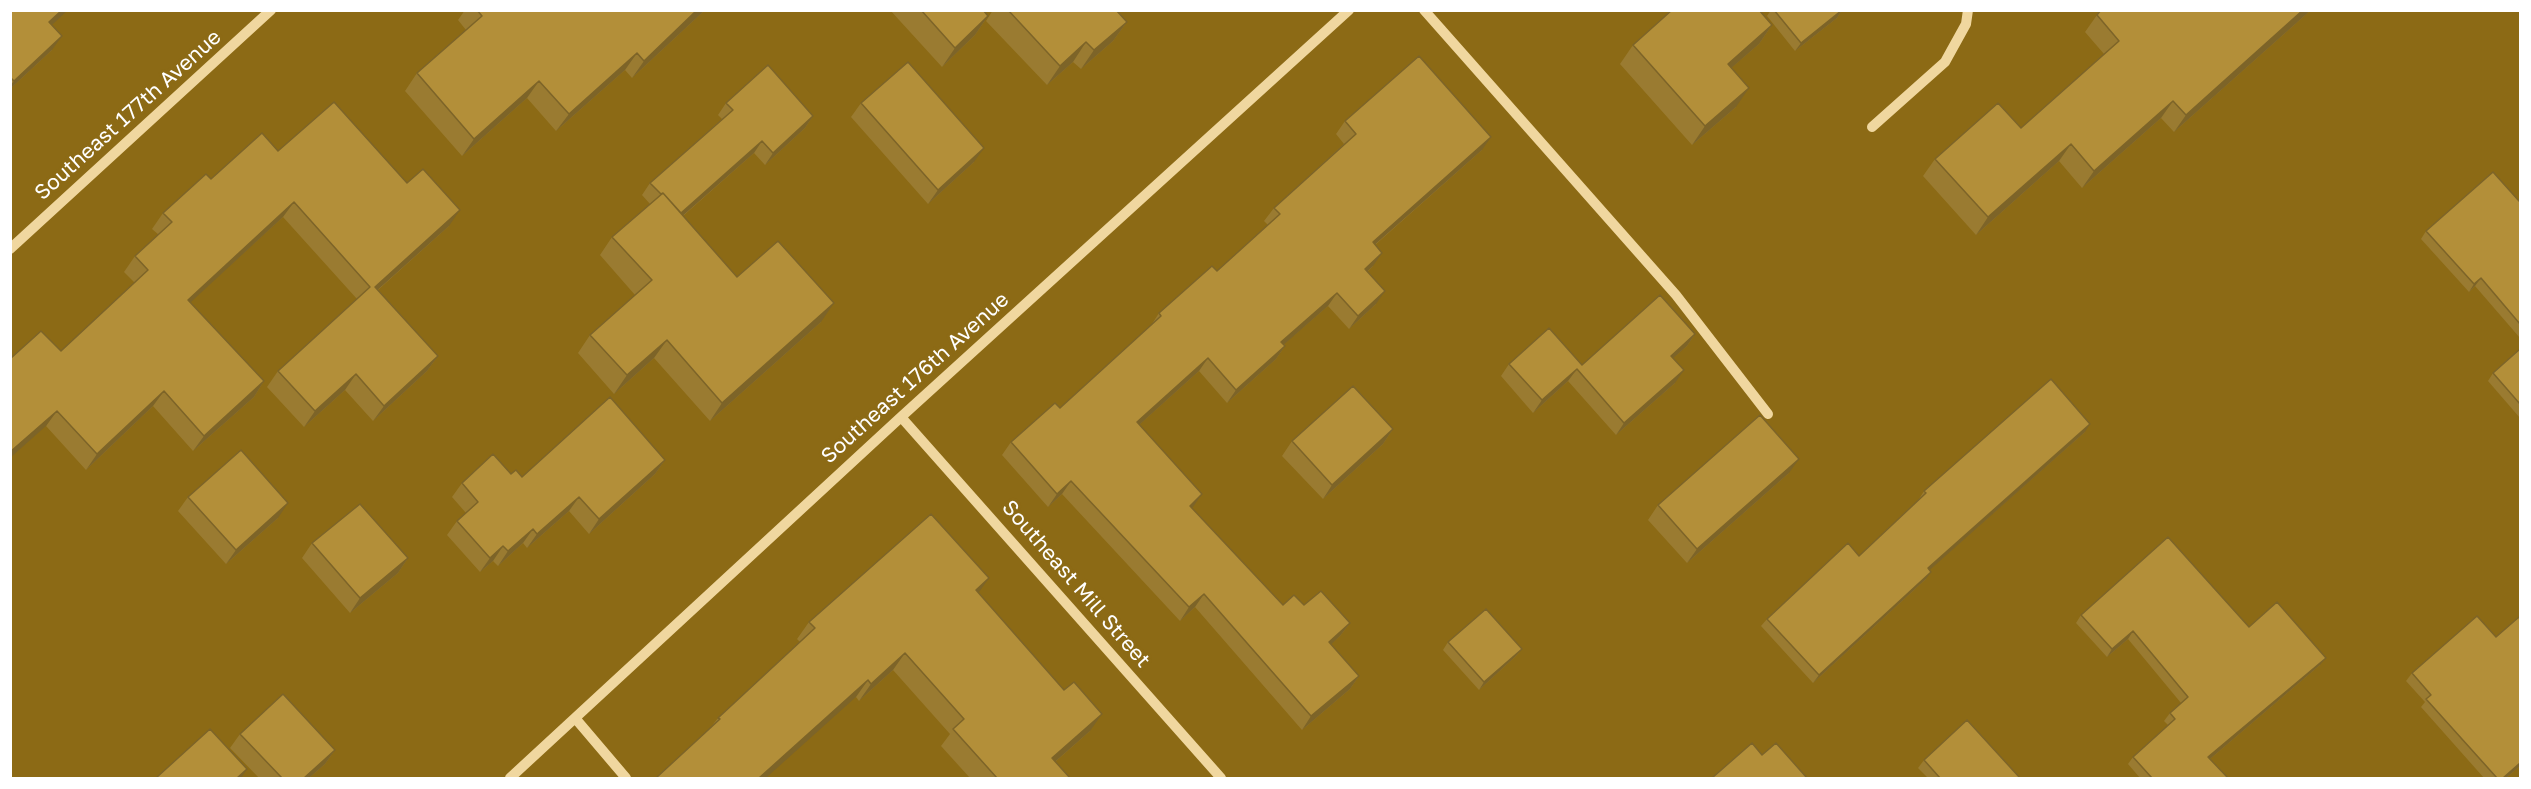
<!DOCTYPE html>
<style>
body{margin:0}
#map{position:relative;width:2531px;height:789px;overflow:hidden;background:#8c6a15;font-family:"Golos Text",sans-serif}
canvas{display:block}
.frame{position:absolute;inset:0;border:12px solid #fff;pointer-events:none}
</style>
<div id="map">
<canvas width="2531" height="789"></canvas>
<div class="frame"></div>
</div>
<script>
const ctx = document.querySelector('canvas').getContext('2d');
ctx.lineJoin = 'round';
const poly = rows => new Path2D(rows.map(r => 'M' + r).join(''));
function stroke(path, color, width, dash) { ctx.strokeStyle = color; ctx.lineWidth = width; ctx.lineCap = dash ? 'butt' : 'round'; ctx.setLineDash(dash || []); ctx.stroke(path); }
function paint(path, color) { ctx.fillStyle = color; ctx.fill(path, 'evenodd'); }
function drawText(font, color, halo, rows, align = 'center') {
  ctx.font = font + ' "Golos Text",sans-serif'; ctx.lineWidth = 6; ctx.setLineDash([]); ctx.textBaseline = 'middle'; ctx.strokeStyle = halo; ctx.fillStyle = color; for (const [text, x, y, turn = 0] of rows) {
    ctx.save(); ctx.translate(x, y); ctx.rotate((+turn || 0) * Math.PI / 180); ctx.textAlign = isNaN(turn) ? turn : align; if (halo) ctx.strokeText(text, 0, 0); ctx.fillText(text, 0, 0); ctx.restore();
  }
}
const minor = poly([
 [1424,10,1676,295,1768,414],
 [1872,127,1945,62,1966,24,1968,10],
 [10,249,271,10],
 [901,417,1221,778],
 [575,718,626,778],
 [510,778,901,417,1349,10]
]);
const wall = poly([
 [10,10,52,25,52,50,10,89],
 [465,10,705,10,632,78,625,70,556,131,527,98,462,156,405,91,417,73,466,30,458,20],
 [890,10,983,10,988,16,975,35,942,67],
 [993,10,1116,10,1127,22,1113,41,1081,69,1073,62,1047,85,986,21],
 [1771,10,1842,10,1837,18,1795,51,1767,16],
 [2101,10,2311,10,2174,132,2161,118,2082,188,2059,161,1976,235,1923,176,1935,159,2021,128,2104,54,2085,32,2097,15],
 [1772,25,1759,44,1731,68,1736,107,1692,145,1620,64,1633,45],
 [726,103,813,116,805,128,765,165,754,153,683,216,737,277,821,322,710,421,654,358,614,394,578,353,590,335,635,295,600,255,612,237,650,204,642,195,650,183,722,119,718,115],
 [861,103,974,162,928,204,851,117],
 [1345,121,1482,150,1375,245,1373,266,1367,272,1376,304,1349,329,1328,306,1284,344,1285,346,1276,359,1227,403,1199,371,1139,425,1192,508,1283,605,1304,605,1350,623,1340,636,1331,644,1359,676,1350,689,1302,730,1195,607,1180,621,1062,494,1048,507,1002,455,1011,442,1060,408,1150,327,1159,313,1217,271,1268,225,1264,221,1274,208,1344,144,1336,134],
 [278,151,407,183,449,226,378,290,438,356,427,371,373,421,345,390,304,427,267,387,278,371,357,299,283,217,190,302,264,381,254,397,193,451,153,406,86,470,46,426,135,283,124,272,135,256,159,235,152,229,163,213,211,179],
 [2520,200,2520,338,2475,286,2469,292,2421,239,2426,231,2519,201],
 [1695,334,1687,346,1673,358,1675,383,1616,435,1568,381,1533,413,1501,376,1509,364,1582,365],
 [2520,349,2520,418,2488,381,2493,373],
 [1393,429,1383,444,1323,499,1282,456,1292,441],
 [2085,432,1929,570,1926,579,1813,683,1761,626,1767,619,1859,556,1919,499,1924,491],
 [665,460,655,474,589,534,569,511,527,548,523,543,498,566,493,561,480,572,447,535,457,521,466,513,452,497,462,483,511,474,522,477],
 [1789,473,1687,563,1648,520,1658,505],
 [188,497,278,518,226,564,178,511],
 [312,543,408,558,398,573,350,613,302,558],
 [979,593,1090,731,1055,762,1070,778,970,778,941,746,950,734,893,670,859,701,856,697,684,754,711,727,718,718,800,642,797,639,809,622],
 [2081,615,2249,627,2320,665,2210,759,2228,778,2140,778,2128,764,2133,757,2168,725,2164,721,2170,713,2181,703,2128,639,2107,657,2076,623],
 [1448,642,1522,649,1516,656,1479,690,1443,650],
 [2412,673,2520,766,2506,778,2484,778,2421,707,2425,702,2406,681],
 [240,734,335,750,325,764,309,778,259,778,230,748],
 [1924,760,2020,778,1928,778,1918,768]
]);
const shadedWall = poly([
 [62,10,68,10,39,37,49,22],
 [697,10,705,10,632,78,644,61],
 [1842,10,1837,18,1795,51,1801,43],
 [2303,10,2311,10,2174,132,2186,115],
 [988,16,975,35,942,67,955,48],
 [1127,22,1113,41,1081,69,1094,50],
 [1772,25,1759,44,1714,83,1728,64],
 [62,36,52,50,10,89,10,86,14,81],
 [1086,42,1073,62,1047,85,1060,66],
 [637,53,625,70,556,131,569,114],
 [539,81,527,98,462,156,474,139],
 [1749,88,1736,107,1692,145,1705,126],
 [2173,101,2161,118,2082,188,2094,171],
 [813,116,805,128,765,165,773,153],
 [1491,137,1482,150,1363,255,1373,242],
 [762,141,754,153,671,226,679,214],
 [2071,144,2059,161,1976,235,1988,217],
 [984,148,974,162,928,204,938,190],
 [294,202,283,217,177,315,188,300],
 [460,210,449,226,364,302,375,287],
 [1382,253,1373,266,1356,282,1365,269],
 [2481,278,2475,286,2469,292,2474,284],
 [1385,291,1376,304,1349,329,1358,316],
 [1337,293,1328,306,1272,355,1281,342],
 [834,303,821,322,710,421,722,403],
 [1695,334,1687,346,1662,368,1671,356],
 [667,340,654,358,614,394,627,375],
 [1285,346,1276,359,1227,403,1236,390],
 [438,356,427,371,373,421,384,406],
 [1208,358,1199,371,1128,435,1137,422],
 [1577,369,1568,381,1533,413,1542,400],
 [1684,370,1675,383,1616,435,1624,423],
 [356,374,345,390,304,427,315,411],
 [264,381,254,397,193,451,204,436],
 [164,391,153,406,86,470,97,454],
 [57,411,46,426,10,458,10,452],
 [2090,424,2085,432,1923,576,1928,568],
 [1393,429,1383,444,1323,499,1332,485],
 [1799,459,1789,473,1687,563,1697,549],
 [665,460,655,474,589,534,599,519],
 [1071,481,1062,494,1048,507,1057,494],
 [1202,494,1193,507,1181,519,1190,506],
 [579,497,569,511,527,548,537,534],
 [288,503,278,518,226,564,236,550],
 [533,529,523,543,498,566,508,551],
 [503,546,493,561,480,572,490,558],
 [408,558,398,573,350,613,360,598],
 [1931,572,1926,579,1813,683,1819,675],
 [989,578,977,595,976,590],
 [1204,594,1195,607,1180,621,1189,607],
 [1350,623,1340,636,1320,655,1329,642],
 [2133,631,2128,639,2107,657,2112,649],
 [1522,649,1516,656,1479,690,1484,682],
 [905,653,893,670,859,701,871,684],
 [2326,658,2320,665,2203,765,2208,757],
 [1359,676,1350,689,1302,730,1311,716],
 [868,680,856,697,766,778,759,778],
 [1102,714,1090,731,1040,775,1052,758],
 [335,750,325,764,309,778,304,778],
 [2520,763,2520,766,2506,778,2503,778],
 [247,769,241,778,237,778]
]);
const building = poly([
 [10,10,62,10,49,22,62,36,14,81,10,77,10,10],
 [477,10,697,10,644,61,637,53,569,114,539,81,474,139,417,73,482,16,477,10],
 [921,10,983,10,988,16,955,48,921,10],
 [1008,10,1116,10,1127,22,1094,50,1086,42,1060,66,1008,10],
 [1672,10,1759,10,1772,25,1728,64,1749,88,1705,126,1633,45,1672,10],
 [1774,10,1842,10,1801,43,1774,10],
 [2101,10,2303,10,2186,115,2173,101,2094,171,2071,144,1988,217,1935,159,1998,103,2021,128,2119,41,2097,15,2101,10],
 [1419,56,1491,137,1373,242,1382,253,1365,269,1385,291,1358,316,1337,293,1281,342,1285,346,1236,390,1208,358,1137,422,1202,494,1190,506,1283,605,1294,595,1304,605,1321,591,1350,623,1329,642,1359,676,1311,716,1204,594,1189,607,1071,481,1057,494,1011,442,1055,403,1060,408,1161,316,1159,313,1212,266,1217,271,1280,214,1274,208,1356,134,1345,121,1419,56],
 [908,62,984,148,938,190,861,103,908,62],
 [768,65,813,116,773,153,762,141,681,213,663,193,661,194,650,183,733,110,726,103,768,65],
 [334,102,407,183,423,169,460,210,375,287,438,356,384,406,356,374,315,411,278,371,370,287,294,202,188,300,264,381,204,436,164,391,97,454,57,411,10,452,10,359,41,331,61,351,148,270,135,256,172,222,163,213,206,174,211,179,262,133,278,151,334,102],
 [2493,172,2519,201,2520,200,2520,324,2481,278,2474,284,2426,231,2493,172],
 [663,193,737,277,778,241,834,303,722,403,667,340,627,375,590,335,652,280,612,237,663,193],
 [1660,295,1695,334,1671,356,1684,370,1624,423,1577,369,1542,400,1509,364,1549,328,1582,365,1660,295],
 [2520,349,2520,404,2493,373,2520,349],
 [2051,379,2090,424,1928,568,1931,572,1819,675,1767,619,1848,543,1859,556,1926,493,1924,491,2051,379],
 [1353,386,1393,429,1332,485,1292,441,1353,386],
 [610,397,665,460,599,519,579,497,537,534,533,529,508,551,503,546,490,558,457,521,478,502,462,483,493,454,511,474,516,470,522,477,610,397],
 [1760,415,1799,459,1697,549,1658,505,1760,415],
 [241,450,288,503,236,550,188,497,241,450],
 [360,504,408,558,360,598,312,543,360,504],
 [931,514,989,578,976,590,1064,690,1074,682,1102,714,1052,758,1070,778,997,778,953,729,964,719,905,653,871,684,868,680,759,778,656,778,720,719,718,718,815,628,809,622,931,514],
 [2168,537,2249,627,2277,602,2326,658,2208,757,2228,778,2152,778,2133,757,2175,719,2170,713,2188,697,2133,631,2112,649,2081,615,2168,537],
 [1486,609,1522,649,1484,682,1448,642,1486,609],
 [2477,616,2496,637,2519,617,2520,619,2520,763,2503,778,2497,778,2426,699,2431,695,2412,673,2477,616],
 [283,694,335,750,304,778,282,778,240,734,283,694],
 [1967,720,2020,778,1940,778,1924,760,1967,720],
 [210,729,247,769,237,778,156,778,210,729],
 [1752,743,1762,755,1776,743,1807,778,1712,778,1752,743]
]);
const streetNames = [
 ["Southeast 177th Avenue",128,115,-42],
 ["Southeast 176th Avenue",915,378,-42],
 ["Southeast Mill Street",1076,584,49]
];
stroke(minor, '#f0d79f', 10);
paint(wall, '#9a7b31');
paint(shadedWall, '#7d6428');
paint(building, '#b38f39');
stroke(building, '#7d6428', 1.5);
drawText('21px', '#fff', '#8c6a15', streetNames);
</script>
